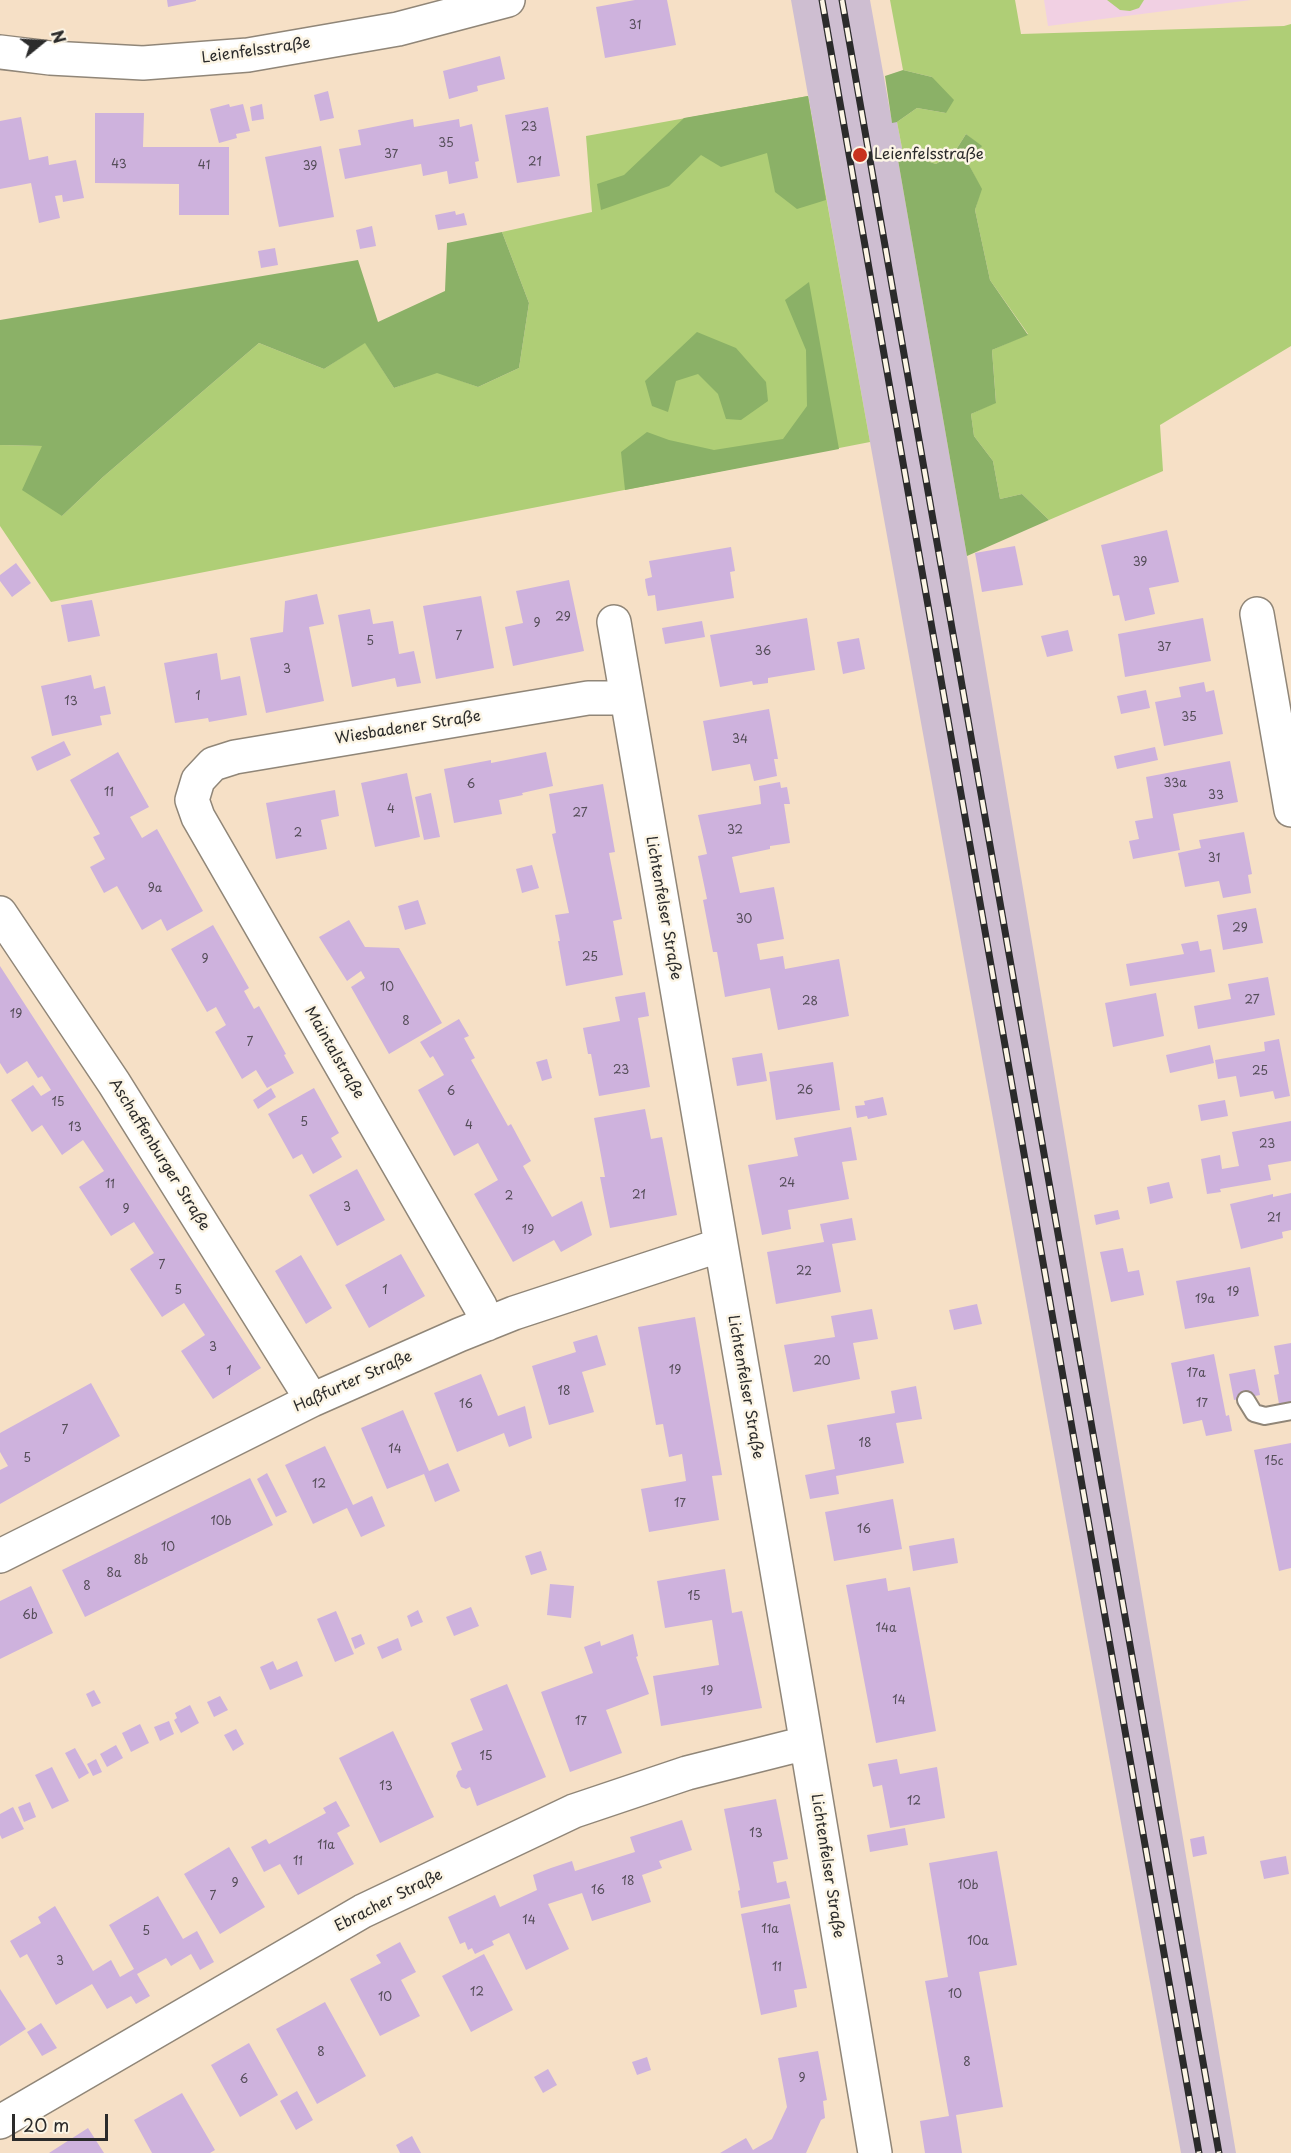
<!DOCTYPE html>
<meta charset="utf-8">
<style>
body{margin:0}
#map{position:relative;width:1291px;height:2153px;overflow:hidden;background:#f6e0c6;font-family:"Playpen Sans",sans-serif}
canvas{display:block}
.north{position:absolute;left:12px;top:12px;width:60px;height:60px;-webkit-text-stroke:4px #fcf5e5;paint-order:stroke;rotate:72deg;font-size:16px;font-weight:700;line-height:24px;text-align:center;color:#2b2b2b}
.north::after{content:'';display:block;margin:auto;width:21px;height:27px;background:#2b2b2b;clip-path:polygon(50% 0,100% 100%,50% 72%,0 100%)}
.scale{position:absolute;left:12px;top:2114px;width:96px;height:27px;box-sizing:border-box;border:3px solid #2b2b2b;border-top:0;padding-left:8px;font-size:18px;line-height:21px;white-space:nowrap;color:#2b2b2b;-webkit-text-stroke:4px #fcf5e5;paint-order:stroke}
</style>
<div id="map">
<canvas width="1291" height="2153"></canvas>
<div class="north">N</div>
<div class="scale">20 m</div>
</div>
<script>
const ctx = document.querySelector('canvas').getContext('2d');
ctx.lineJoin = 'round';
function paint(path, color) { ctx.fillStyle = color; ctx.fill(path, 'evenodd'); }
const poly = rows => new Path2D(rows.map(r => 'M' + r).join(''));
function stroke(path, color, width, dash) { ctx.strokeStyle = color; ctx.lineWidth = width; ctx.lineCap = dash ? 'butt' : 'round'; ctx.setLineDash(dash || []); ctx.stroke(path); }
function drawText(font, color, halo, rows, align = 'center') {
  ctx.font = font + ' "Playpen Sans",sans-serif'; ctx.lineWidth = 5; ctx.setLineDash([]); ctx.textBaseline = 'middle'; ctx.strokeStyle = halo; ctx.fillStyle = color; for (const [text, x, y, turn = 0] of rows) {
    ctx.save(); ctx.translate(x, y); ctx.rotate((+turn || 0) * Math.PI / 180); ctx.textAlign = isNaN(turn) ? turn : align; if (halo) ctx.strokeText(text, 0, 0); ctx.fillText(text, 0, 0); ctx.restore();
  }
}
const built = poly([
 [1044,0,1251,0,1048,26]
]);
const industrial = poly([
 [791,0,870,0,892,122,897,122,903,153,897,154,967,556,1236,2153,1181,2153,870,442]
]);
const green = poly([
 [890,0,1015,0,1021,34,1284,26,1291,24,1291,346,1160,425,1163,471,1049,520,1022,494,1000,499,993,461,974,436,971,414,996,402,992,350,1028,334,990,280,975,210,981,189,968,163,981,147,966,134,954,153,936,164,903,153,897,122,917,108,946,113,932,77,903,70],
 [1107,0,1144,0,1139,8,1130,11,1120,10],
 [808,96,870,442,51,602,0,526,0,445,42,446,62,516,103,477,259,343,324,369,365,342,394,388,437,372,478,387,519,368,529,303,502,232,592,212,586,136]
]);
const forest = poly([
 [903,70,932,77,954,100,946,113,917,108,897,122,892,123,885,76],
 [808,96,826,200,797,209,775,192,767,153,721,167,701,155,669,186,601,210,597,184,624,175,684,118],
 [966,134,982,146,968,163,982,189,975,210,990,280,1028,335,992,350,996,403,971,414,974,436,993,461,1000,499,1022,494,1049,520,967,556,897,154,903,153,936,164,954,153],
 [502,232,529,303,519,368,478,387,437,373,394,388,365,343,324,369,259,343,103,477,62,516,22,490,42,446,0,445,0,320,358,260,378,322,445,291,447,243],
 [809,282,839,449,625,490,621,452,647,432,669,440,714,450,783,439,807,406,806,350,785,300],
 [697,332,736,348,766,382,768,401,741,420,726,419,718,394,698,374,676,381,668,412,652,406,645,381]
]);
const building = poly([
 [167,0,196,0,196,1,168,7],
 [635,0,667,0,676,45,605,58,596,7],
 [500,56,505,79,477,86,478,91,449,99,443,71],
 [328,91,334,118,320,121,314,95],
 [229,104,230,107,243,104,250,131,236,134,237,138,219,143,210,109],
 [262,104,264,119,252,121,250,107],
 [548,107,560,176,517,183,505,115],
 [95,113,144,113,143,147,229,147,229,215,179,215,179,184,95,183],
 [21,117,29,160,48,156,49,165,76,160,84,198,63,202,62,195,55,196,60,218,39,223,31,183,0,189,0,121],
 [413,119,414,127,459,119,460,127,472,124,479,161,475,162,478,178,449,184,447,171,423,176,421,164,345,179,339,149,361,145,358,130],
 [321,146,334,217,279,227,265,157],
 [455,211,456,215,464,213,467,225,438,230,435,215],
 [372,226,376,246,360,249,356,230],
 [275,248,278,265,261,268,258,251],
 [1167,530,1179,582,1149,588,1155,614,1125,621,1119,595,1113,596,1101,545],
 [1015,546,1023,585,982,592,975,553],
 [731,547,735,571,730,572,734,598,657,611,655,595,648,596,646,587,645,579,652,577,649,561],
 [16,563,31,583,12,597,0,581,0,575],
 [569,580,584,651,513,666,505,627,523,623,516,591],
 [317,594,324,624,309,627,324,701,266,713,250,638,283,632,285,601],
 [481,596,494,668,436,679,423,606],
 [92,600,100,636,68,642,61,605],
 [370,609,373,624,393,621,399,654,414,651,421,683,397,687,395,678,352,687,338,615],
 [807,618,815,670,768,678,768,683,753,685,752,681,720,687,710,635],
 [1203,618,1211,661,1125,677,1118,634],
 [702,621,705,637,665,644,662,628],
 [1068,630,1073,651,1047,657,1041,636],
 [859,638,865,669,843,674,837,642],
 [217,653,221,680,240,676,247,715,209,722,208,718,175,723,164,663],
 [91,675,94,689,105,686,111,714,100,716,102,725,52,736,41,686],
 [1204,682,1206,692,1214,690,1223,734,1164,746,1155,702,1181,697,1179,687],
 [1146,690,1150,708,1121,714,1117,696],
 [769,709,778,759,774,759,777,776,754,781,750,764,712,771,703,721],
 [64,741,71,755,37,771,31,757],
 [1155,747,1158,760,1117,769,1114,756],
 [118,752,149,807,130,817,142,838,157,829,203,911,167,931,161,919,142,930,117,886,104,893,90,867,105,859,93,837,100,834,70,780],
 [546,752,553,786,522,793,523,795,499,800,502,814,454,823,444,769,491,760,491,763],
 [1230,761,1238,802,1173,814,1180,850,1133,859,1129,841,1139,839,1135,821,1153,818,1146,777],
 [407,773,420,837,375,847,361,783],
 [780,782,781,788,787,787,790,804,784,804,790,843,770,846,770,849,732,857,740,893,774,887,784,939,757,944,760,960,783,956,785,969,839,959,849,1016,778,1030,770,988,725,997,717,952,713,952,703,900,707,899,698,856,707,854,698,815,761,804,759,786],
 [603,784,615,852,609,853,622,919,613,921,623,975,566,986,558,941,560,941,555,915,569,913,552,834,556,833,549,794],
 [335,790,339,816,321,820,327,849,276,859,266,803],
 [431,793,440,837,424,840,415,797],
 [1244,832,1252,874,1248,875,1251,893,1223,898,1219,881,1185,887,1178,853,1201,848,1199,840],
 [532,865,539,888,522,893,516,869],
 [418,900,426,924,405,930,398,906],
 [1256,908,1263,943,1223,950,1217,915],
 [349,920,365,947,399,948,442,1023,389,1054,351,987,365,978,361,971,347,981,319,937],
 [213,925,249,988,244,991,254,1009,259,1006,286,1054,284,1055,294,1073,267,1088,256,1070,242,1079,215,1032,226,1025,216,1007,207,1012,171,949],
 [1198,941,1200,951,1211,949,1215,972,1130,986,1126,964,1184,954,1181,944],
 [0,966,261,1368,213,1399,181,1351,205,1335,184,1303,162,1317,130,1269,154,1253,134,1222,111,1236,79,1187,104,1171,83,1140,62,1155,42,1125,32,1132,11,1100,33,1085,41,1096,51,1090,42,1076,38,1078,27,1061,7,1074,0,1063],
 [1268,977,1275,1015,1198,1029,1194,1006,1231,999,1228,984],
 [645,992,649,1016,638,1018,650,1087,599,1096,591,1054,588,1054,583,1028,620,1021,615,997],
 [1156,993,1164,1036,1113,1047,1105,1003],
 [459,1019,469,1036,464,1038,475,1058,471,1060,508,1126,511,1124,531,1161,523,1166,552,1217,582,1201,592,1235,561,1252,554,1240,513,1262,474,1194,498,1180,478,1143,454,1156,418,1090,444,1075,433,1056,430,1058,420,1042],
 [1279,1039,1290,1096,1275,1099,1273,1091,1240,1097,1236,1076,1218,1079,1215,1060,1265,1051,1264,1042],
 [1210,1045,1214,1063,1170,1073,1166,1055],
 [762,1053,767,1081,737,1086,732,1058],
 [547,1059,552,1078,542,1081,536,1062],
 [833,1062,840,1110,776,1120,769,1072],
 [271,1088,276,1097,258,1109,253,1100],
 [314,1088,339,1133,331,1138,342,1157,313,1174,302,1154,293,1159,268,1114],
 [883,1097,887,1115,868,1119,867,1116,857,1118,855,1106,865,1105,864,1101],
 [1225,1100,1228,1116,1201,1121,1198,1105],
 [645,1109,651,1139,662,1137,677,1215,610,1228,600,1177,605,1177,594,1118],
 [1291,1121,1291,1161,1268,1165,1271,1180,1220,1189,1221,1192,1207,1194,1201,1159,1220,1155,1222,1169,1239,1166,1232,1132],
 [851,1127,857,1160,842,1162,849,1199,788,1210,791,1229,762,1235,748,1165,798,1156,794,1138],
 [357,1169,385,1220,337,1246,309,1195],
 [1169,1182,1173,1198,1150,1204,1147,1187],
 [1291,1193,1291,1230,1282,1232,1283,1238,1241,1249,1230,1204,1273,1194,1273,1197],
 [1118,1210,1120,1219,1096,1225,1094,1215],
 [852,1218,856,1240,832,1244,841,1292,776,1304,767,1252,824,1242,820,1224],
 [1123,1248,1128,1272,1139,1270,1144,1295,1111,1302,1100,1252],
 [401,1254,425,1296,369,1328,345,1285],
 [301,1255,332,1308,306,1324,275,1271],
 [1250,1267,1259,1316,1185,1329,1176,1281],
 [977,1304,982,1324,954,1330,949,1310],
 [872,1309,878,1339,853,1343,860,1379,793,1392,784,1345,835,1337,831,1316],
 [695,1317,722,1475,712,1476,719,1520,649,1532,641,1489,686,1481,682,1454,669,1457,663,1424,656,1425,638,1327],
 [597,1335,606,1365,582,1372,594,1412,549,1425,532,1366,576,1352,573,1342],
 [1291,1343,1291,1402,1279,1404,1274,1375,1279,1374,1274,1346],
 [1214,1354,1226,1416,1229,1415,1232,1431,1206,1436,1202,1420,1183,1424,1171,1363],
 [1255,1369,1260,1395,1234,1400,1229,1374],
 [481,1374,498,1416,525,1406,532,1438,509,1447,504,1433,457,1452,434,1393],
 [91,1383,120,1436,0,1504,0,1470,8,1466,0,1452,0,1433],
 [916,1386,922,1419,896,1423,904,1463,836,1476,839,1494,810,1499,805,1475,835,1469,827,1425,895,1413,891,1391],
 [403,1410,429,1471,448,1463,460,1491,435,1502,424,1474,387,1489,361,1428],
 [1291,1443,1291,1568,1279,1571,1254,1450],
 [325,1446,353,1505,372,1496,385,1526,361,1537,347,1508,313,1524,285,1465],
 [267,1473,287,1512,276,1517,257,1479],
 [250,1478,273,1525,85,1617,62,1570],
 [893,1499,902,1549,834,1561,825,1512],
 [954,1538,958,1563,913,1571,909,1546],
 [541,1551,547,1570,531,1575,525,1556],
 [725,1569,732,1613,742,1611,762,1708,661,1726,653,1676,719,1665,712,1620,665,1628,657,1581],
 [886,1578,888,1591,910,1587,936,1731,876,1743,846,1585],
 [550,1584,574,1586,571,1618,547,1615],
 [31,1586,53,1633,0,1659,0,1601],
 [471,1607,479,1626,454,1636,446,1617],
 [418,1610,423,1622,411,1627,407,1616],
 [336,1611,354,1654,335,1662,317,1619],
 [361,1634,365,1644,355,1649,351,1638],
 [633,1634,638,1656,636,1657,649,1694,606,1710,622,1753,570,1772,541,1692,593,1673,584,1647,600,1641,601,1646],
 [398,1638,402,1650,382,1659,377,1647],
 [273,1661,277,1670,297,1661,303,1676,270,1690,260,1667],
 [507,1684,546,1777,477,1806,470,1787,466,1789,461,1787,456,1776,458,1771,462,1770,451,1743,483,1730,470,1699],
 [94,1690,101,1703,92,1707,86,1694],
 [220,1696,228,1710,214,1717,207,1702],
 [190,1705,199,1723,181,1733,174,1720,177,1718,175,1713],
 [169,1721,174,1734,160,1741,154,1727],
 [140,1724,149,1743,131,1752,122,1733],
 [236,1729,244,1744,233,1751,224,1735],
 [393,1731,434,1817,380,1843,339,1758],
 [116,1745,123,1758,107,1767,100,1754],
 [75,1748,89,1773,79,1779,65,1753],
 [96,1759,102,1772,93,1776,87,1764],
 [897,1759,900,1774,937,1767,945,1818,890,1828,882,1785,873,1787,868,1764],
 [52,1767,69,1801,52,1809,35,1775],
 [776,1799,788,1859,773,1862,777,1883,786,1881,790,1898,741,1908,738,1891,740,1890,724,1809],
 [336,1801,350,1826,337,1833,354,1864,298,1895,280,1864,264,1872,251,1847,266,1839,269,1844,326,1813,323,1808],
 [30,1802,36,1817,24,1822,18,1807],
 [13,1807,24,1829,2,1839,0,1835,0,1814],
 [682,1820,692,1850,659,1861,662,1868,642,1875,651,1902,592,1921,582,1893,548,1904,569,1949,526,1970,509,1933,492,1941,494,1945,475,1954,472,1948,468,1950,465,1942,460,1944,448,1917,495,1895,500,1907,537,1890,533,1875,551,1868,572,1861,575,1871,635,1852,630,1837],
 [905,1828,908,1845,870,1852,867,1835],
 [1204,1836,1207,1854,1193,1857,1190,1839],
 [229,1847,265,1907,220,1934,184,1874],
 [997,1851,1017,1965,979,1972,1003,2107,956,2115,962,2153,925,2153,920,2121,949,2116,925,1981,948,1977,929,1863],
 [1286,1856,1289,1874,1264,1879,1260,1861],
 [158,1896,183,1939,197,1931,214,1962,200,1970,191,1954,171,1966,166,1958,137,1974,150,1996,136,2004,131,1996,107,2009,92,1984,56,2005,27,1954,20,1958,10,1941,41,1923,38,1917,55,1906,93,1971,111,1960,120,1977,134,1969,109,1925],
 [790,1904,807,1988,794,1990,797,2007,761,2015,741,1914],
 [400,1942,416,1972,401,1980,420,2016,380,2036,350,1979,381,1963,376,1955],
 [484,1954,513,2010,471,2032,442,1976],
 [0,1989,26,2029,0,2046],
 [325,2002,366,2076,317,2104,276,2029],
 [41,2023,57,2048,42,2056,27,2032],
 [249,2043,278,2095,240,2117,211,2065],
 [818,2051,827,2100,823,2101,825,2118,821,2120,806,2153,720,2153,746,2138,753,2150,772,2139,787,2107,778,2058],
 [647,2057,651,2070,637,2075,632,2062],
 [548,2069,557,2085,543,2093,534,2077],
 [297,2091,313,2120,296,2130,280,2101],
 [182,2093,215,2150,210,2153,152,2153,134,2120],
 [88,2128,104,2153,49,2153],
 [412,2136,421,2153,400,2153,396,2145]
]);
const service = poly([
 [1246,1400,1254,1413,1265,1416,1291,1411]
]);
const minor = poly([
 [0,52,50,58,143,63,248,55,398,29,508,0],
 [1257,614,1291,810],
 [614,622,801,1710,875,2153],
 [0,913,114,1083,312,1400],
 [487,1324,480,1306,198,817,192,800,198,780,213,764,235,757,588,698,627,698],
 [0,1556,312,1400,459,1335,514,1313,721,1245],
 [0,2122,363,1911,574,1811,687,1773,806,1743]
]);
const rail = poly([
 [822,0,1199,2153],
 [842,0,1219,2153]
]);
const markers = [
 [860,155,8,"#c8321e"]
];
const numberNames = [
 ["31",635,26],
 ["23",529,128],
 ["35",446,144],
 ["37",391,155],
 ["21",535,163],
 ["43",119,165],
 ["41",204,166],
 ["39",310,167],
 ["39",1140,563],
 ["29",563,618],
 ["9",537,624],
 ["7",459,637],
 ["5",370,642],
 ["37",1164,648],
 ["36",763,652],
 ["3",287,670],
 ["1",198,697],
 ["13",71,702],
 ["35",1189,718],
 ["34",740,740],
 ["33a",1175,784],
 ["6",471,785],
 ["11",109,793],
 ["33",1216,796],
 ["4",391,810],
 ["27",580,814],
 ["32",735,831],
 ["2",298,834],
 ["31",1214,859],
 ["9a",155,889],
 ["30",744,920],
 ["29",1240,929],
 ["25",590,958],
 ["9",205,960],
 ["10",387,988],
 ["27",1252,1001],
 ["28",810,1002],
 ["19",16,1015],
 ["8",406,1022],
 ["7",250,1043],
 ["23",621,1071],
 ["25",1260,1072],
 ["26",805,1091],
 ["6",451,1092],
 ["15",58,1103],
 ["5",304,1123],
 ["4",469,1126],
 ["13",75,1128],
 ["23",1267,1145],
 ["24",787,1184],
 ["11",110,1185],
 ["21",639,1196],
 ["2",509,1197],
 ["3",347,1208],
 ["9",126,1210],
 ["21",1274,1219],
 ["19",528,1231],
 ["7",162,1266],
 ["22",804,1272],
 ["5",178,1291],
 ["1",385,1291],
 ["19",1233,1293],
 ["19a",1205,1300],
 ["3",213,1348],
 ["20",822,1362],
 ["19",675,1371],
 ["1",229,1372],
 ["17a",1196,1374],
 ["18",564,1392],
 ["17",1202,1404],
 ["16",466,1405],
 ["7",65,1431],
 ["18",865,1444],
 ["14",395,1450],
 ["5",27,1459],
 ["15c",1274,1462],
 ["12",319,1485],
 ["17",680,1504],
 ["10b",221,1522],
 ["16",864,1530],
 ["10",168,1548],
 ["8b",141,1561],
 ["8a",114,1574],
 ["8",87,1587],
 ["15",694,1597],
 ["6b",30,1616],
 ["14a",886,1629],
 ["19",707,1692],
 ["14",899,1701],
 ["17",581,1722],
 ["15",486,1757],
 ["13",386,1787],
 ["12",914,1802],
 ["13",756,1834],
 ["11a",326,1846],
 ["11",298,1862],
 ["18",628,1882],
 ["9",235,1884],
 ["10b",968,1886],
 ["16",598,1891],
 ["7",213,1897],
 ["14",529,1921],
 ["11a",770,1930],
 ["5",146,1932],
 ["10a",978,1942],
 ["3",60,1962],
 ["11",777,1968],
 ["12",477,1993],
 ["10",955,1995],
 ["10",385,1998],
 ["8",321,2053],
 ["8",967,2063],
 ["9",802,2079],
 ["6",244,2080]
];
const streetNames = [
 ["Leienfelsstraße",256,51,-8],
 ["Wiesbadener Straße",408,728,-9],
 ["Lichtenfelser Straße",663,908,80],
 ["Maintalstraße",334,1053,60],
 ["Aschaffenburger Straße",159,1155,58],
 ["Haßfurter Straße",353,1382,-24],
 ["Lichtenfelser Straße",745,1387,80],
 ["Lichtenfelser Straße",827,1866,81],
 ["Ebracher Straße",389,1901,-27]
];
const poiNames = [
 ["Leienfelsstraße",874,155]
];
paint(built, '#f1d0e3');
paint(industrial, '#cebed1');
paint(green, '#afce76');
paint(forest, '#8bb167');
paint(building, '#ceb2dd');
stroke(service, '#908678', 20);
stroke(minor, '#908678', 36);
stroke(service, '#fff', 16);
stroke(minor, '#fff', 33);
stroke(rail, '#2b2b2b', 7);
stroke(rail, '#fcf5e5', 4.5, [14]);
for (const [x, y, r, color] of markers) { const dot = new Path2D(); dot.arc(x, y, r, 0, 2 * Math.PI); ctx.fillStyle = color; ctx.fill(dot); stroke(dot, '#fcf5e5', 2); }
drawText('12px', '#544d58', null, numberNames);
drawText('15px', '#2b2b2b', '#fcf5e5', streetNames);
drawText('15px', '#2b2b2b', '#fcf5e5', poiNames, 'left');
</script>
